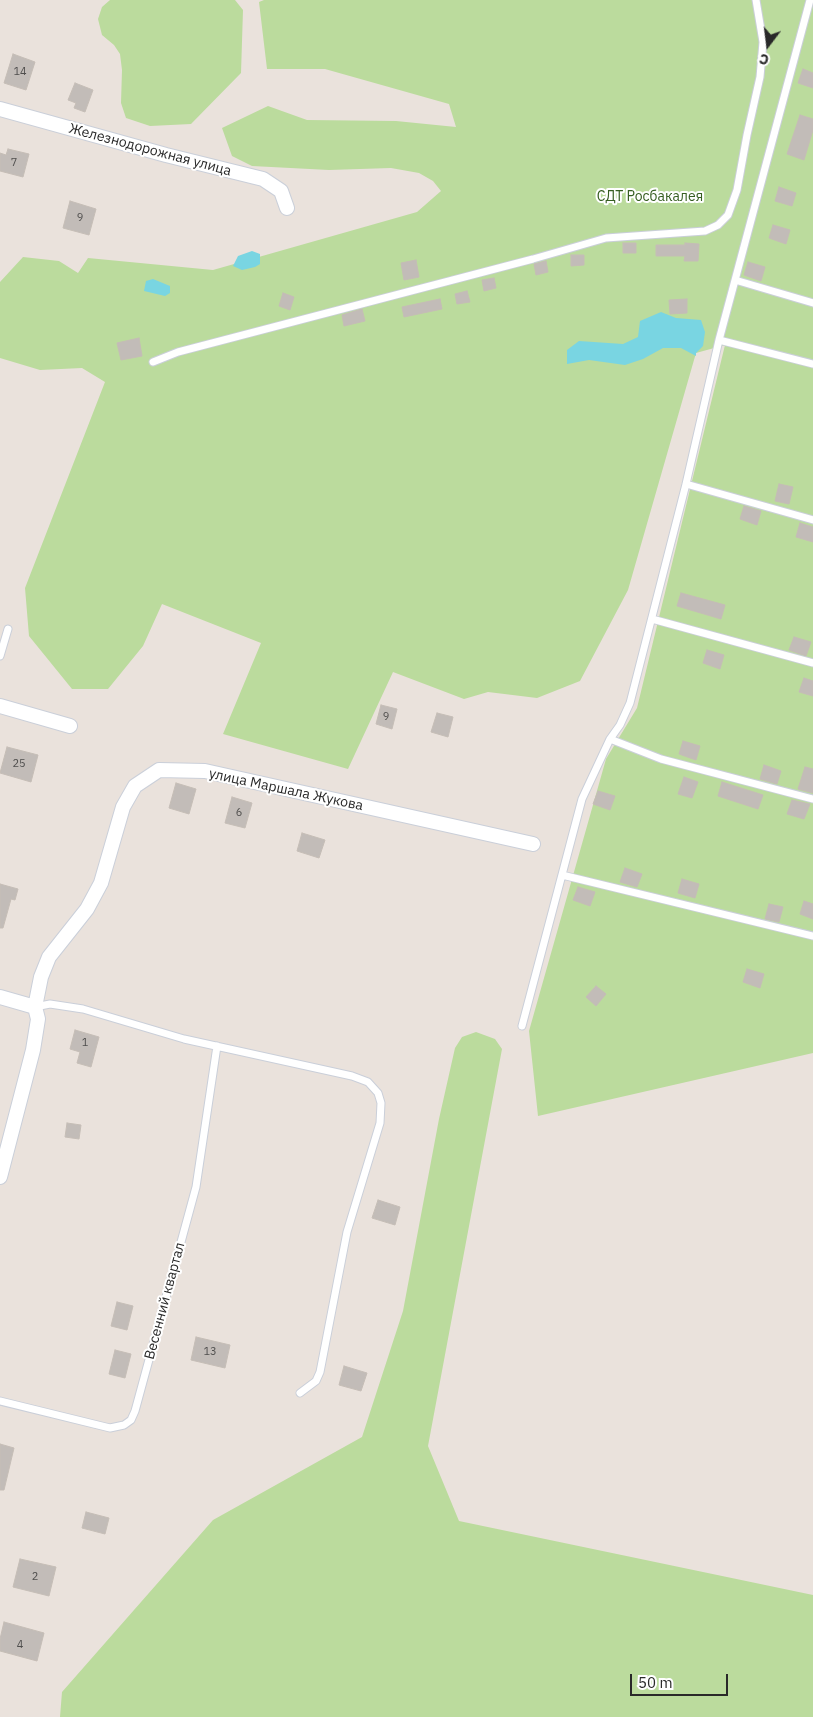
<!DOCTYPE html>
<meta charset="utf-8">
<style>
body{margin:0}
#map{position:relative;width:813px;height:1717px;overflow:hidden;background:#eae2dc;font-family:"IBM Plex Sans",sans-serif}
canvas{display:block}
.north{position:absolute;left:743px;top:20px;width:50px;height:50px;-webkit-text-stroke:4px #fff;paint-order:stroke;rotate:195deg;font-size:14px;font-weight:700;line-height:20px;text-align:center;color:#292929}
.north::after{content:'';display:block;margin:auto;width:18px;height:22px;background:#292929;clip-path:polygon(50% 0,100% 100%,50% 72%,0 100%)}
.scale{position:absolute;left:630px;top:1674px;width:98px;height:22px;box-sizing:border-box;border:2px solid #292929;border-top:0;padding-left:6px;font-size:15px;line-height:18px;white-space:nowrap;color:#292929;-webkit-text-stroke:4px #fff;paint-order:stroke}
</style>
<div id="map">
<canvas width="813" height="1717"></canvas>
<div class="north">С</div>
<div class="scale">50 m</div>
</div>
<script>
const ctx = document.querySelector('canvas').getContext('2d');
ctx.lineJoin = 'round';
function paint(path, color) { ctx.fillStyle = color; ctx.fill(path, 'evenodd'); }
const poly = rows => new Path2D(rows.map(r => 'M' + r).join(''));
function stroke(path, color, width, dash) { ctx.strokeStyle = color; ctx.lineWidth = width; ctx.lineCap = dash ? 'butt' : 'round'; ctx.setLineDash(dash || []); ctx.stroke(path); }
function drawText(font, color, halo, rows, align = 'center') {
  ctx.font = font + ' "IBM Plex Sans",sans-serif'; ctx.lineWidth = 4; ctx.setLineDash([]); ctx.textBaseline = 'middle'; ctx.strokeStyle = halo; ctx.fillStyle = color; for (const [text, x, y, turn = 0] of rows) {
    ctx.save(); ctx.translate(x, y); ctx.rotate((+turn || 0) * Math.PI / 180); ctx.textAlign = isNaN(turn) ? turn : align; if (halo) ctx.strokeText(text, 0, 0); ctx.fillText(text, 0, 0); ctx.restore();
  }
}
const green = poly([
 [110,0,235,0,243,10,241,73,191,124,150,126,126,118,121,103,122,70,120,54,114,45,102,35,98,19,102,7],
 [264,0,813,0,813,1053,538,1116,529,1031,606,759,637,708,725,345,696,353,628,590,580,681,537,698,488,692,464,699,393,672,348,769,223,734,261,643,162,604,143,646,108,689,72,689,29,636,25,588,105,382,82,368,40,370,0,358,0,282,23,257,59,261,78,273,88,258,213,270,417,212,441,191,433,181,419,173,391,168,329,170,252,166,232,156,222,128,268,106,307,120,396,121,456,127,449,104,325,69,267,69,259,2],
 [476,1032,495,1039,502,1049,428,1446,459,1521,813,1595,813,1717,60,1717,62,1692,213,1520,362,1437,403,1311,439,1119,455,1048,462,1037]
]);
const water = poly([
 [252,251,260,254,260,264,255,267,242,270,233,266,238,256],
 [153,279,170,286,170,293,165,296,144,291,146,281],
 [661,312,676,318,701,320,705,332,703,346,696,353,696,356,681,348,663,348,643,359,625,365,589,360,567,364,567,350,579,341,623,344,638,337,640,321]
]);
const building = poly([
 [13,54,35,62,26,90,4,83,13,54],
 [803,69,813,73,813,88,798,83,803,69],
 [75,83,93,90,85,112,74,108,76,103,68,100,75,83],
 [800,115,813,119,813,130,804,160,787,154,800,115],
 [8,149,29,154,23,177,0,171,0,153,6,155,8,149],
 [779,187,796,193,792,206,775,201,779,187],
 [70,201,96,209,89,235,63,228,70,201],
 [773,225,790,230,786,244,769,238,773,225],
 [623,243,636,243,636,253,623,253,623,243],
 [685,243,699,244,698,261,684,261,685,256,656,256,656,245,685,245,685,243],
 [571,255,584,255,584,265,571,266,571,255],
 [416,260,419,277,404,280,401,263,416,260],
 [546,261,548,272,536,275,534,264,546,261],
 [748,262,765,267,761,281,744,275,748,262],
 [494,278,496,288,484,291,482,280,494,278],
 [467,291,470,302,457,304,455,294,467,291],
 [283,293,294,297,290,310,279,306,283,293],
 [440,299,442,309,404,317,402,307,440,299],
 [687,299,687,313,670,314,669,300,687,299],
 [362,309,365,321,344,326,342,315,362,309],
 [139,338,142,356,121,360,117,343,139,338],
 [779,484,793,487,789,504,775,501,779,484],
 [744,506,761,511,757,525,740,519,744,506],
 [800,523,813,527,813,542,796,537,800,523],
 [681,593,725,605,721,619,677,606,681,593],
 [794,637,811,642,806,656,789,650,794,637],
 [707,650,724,655,720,669,703,663,707,650],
 [804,678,813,681,813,696,799,692,804,678],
 [381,705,397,709,392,729,376,724,381,705],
 [437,713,453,717,448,737,431,732,437,713],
 [683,741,700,746,696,760,679,754,683,741],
 [7,747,38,755,31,782,0,773,7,747],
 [764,765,781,771,777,784,760,779,764,765],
 [805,767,813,769,813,793,798,789,805,767],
 [684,777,698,782,692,798,678,794,684,777],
 [722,782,763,795,758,809,718,796,722,782],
 [176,783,196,789,189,814,169,808,176,783],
 [598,791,615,796,610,810,593,804,598,791],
 [232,797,252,803,245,828,225,823,232,797],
 [792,800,810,804,804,819,787,814,792,800],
 [302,833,325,840,319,858,297,851,302,833],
 [625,868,642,874,637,887,620,882,625,868],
 [682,879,699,884,695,898,678,893,682,879],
 [0,884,18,889,15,900,11,899,3,928,0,928,0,884],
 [578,887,595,892,590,906,573,900,578,887],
 [804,901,813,904,813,919,800,914,804,901],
 [769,904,783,907,779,922,765,919,769,904],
 [747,969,764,974,760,988,743,982,747,969],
 [596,986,606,994,596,1006,586,997,596,986],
 [75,1030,99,1037,91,1067,77,1063,80,1052,70,1049,75,1030],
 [67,1123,81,1125,79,1139,65,1137,67,1123],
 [378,1200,400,1207,395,1225,372,1218,378,1200],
 [117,1302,133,1306,127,1330,111,1326,117,1302],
 [196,1337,230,1345,225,1368,191,1360,196,1337],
 [115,1350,131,1354,125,1378,109,1374,115,1350],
 [344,1366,367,1373,361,1391,339,1385,344,1366],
 [0,1444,14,1448,4,1490,0,1490,0,1444],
 [86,1512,109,1518,105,1534,82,1528,86,1512],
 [20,1559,56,1567,49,1596,13,1587,20,1559],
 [4,1622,44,1633,37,1661,0,1651,0,1639,4,1622]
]);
const lane = poly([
 [735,280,813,303],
 [719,340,813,364],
 [153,362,178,352,533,259,606,238,705,231,718,225,728,215,737,190,747,135,760,77,763,42,756,0],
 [686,484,813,520],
 [652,619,813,663],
 [0,656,8,629],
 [610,739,661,759,813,799],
 [562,875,813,936],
 [35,1007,50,1004,83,1009,184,1039,352,1076,368,1082,378,1093,381,1103,380,1123,347,1232,320,1372,316,1381,300,1393],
 [522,1026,582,799,610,739,620,725,630,703,686,484,719,340,810,0],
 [0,1401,110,1428,124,1425,131,1420,135,1411,196,1187,217,1046]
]);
const street = poly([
 [0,109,166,155,263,179,281,191,287,208],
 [0,706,70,726],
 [0,997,35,1007,38,1019,33,1050,0,1177],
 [35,1007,41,977,49,957,87,909,101,883,123,807,135,786,159,770,205,771,533,844]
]);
const numberNames = [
 ["14",20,72],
 ["7",14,163],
 ["9",80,218],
 ["9",386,717],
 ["25",19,764],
 ["6",239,813],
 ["1",85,1043],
 ["13",210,1352],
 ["2",35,1577],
 ["4",20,1645]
];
const streetNames = [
 ["Железнодорожная улица",150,150,15],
 ["улица Маршала Жукова",286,790,12],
 ["Весенний квартал",165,1301,-75]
];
const parkNames = [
 ["СДТ Росбакалея",650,197]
];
paint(green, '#bbdb9d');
paint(water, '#79d5e2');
paint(building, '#c2bcb8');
stroke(building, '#c5bdb6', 1);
stroke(lane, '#cacfd9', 9);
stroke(street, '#cacfd9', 16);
stroke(lane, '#fff', 7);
stroke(street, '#fff', 14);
drawText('11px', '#4f4e4d', null, numberNames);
drawText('14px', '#292929', '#fff', streetNames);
drawText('14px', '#365e21', '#fff', parkNames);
</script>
